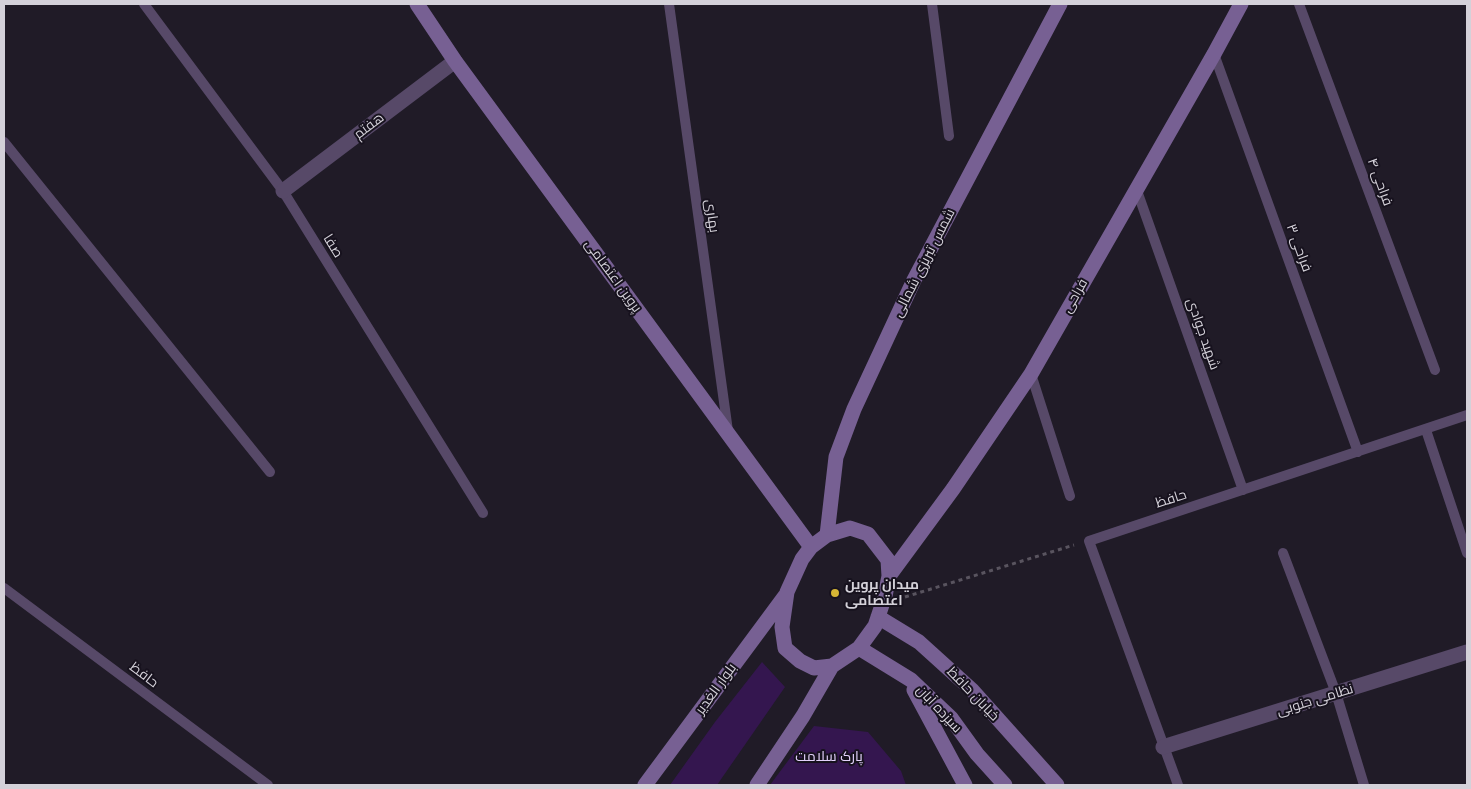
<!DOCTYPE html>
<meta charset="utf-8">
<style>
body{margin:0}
#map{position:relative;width:1471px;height:789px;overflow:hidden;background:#201b27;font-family:Raleway,sans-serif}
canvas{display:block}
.frame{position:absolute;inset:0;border:5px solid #d4d1d9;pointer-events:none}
</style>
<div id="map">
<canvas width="1471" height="789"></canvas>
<div class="frame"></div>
</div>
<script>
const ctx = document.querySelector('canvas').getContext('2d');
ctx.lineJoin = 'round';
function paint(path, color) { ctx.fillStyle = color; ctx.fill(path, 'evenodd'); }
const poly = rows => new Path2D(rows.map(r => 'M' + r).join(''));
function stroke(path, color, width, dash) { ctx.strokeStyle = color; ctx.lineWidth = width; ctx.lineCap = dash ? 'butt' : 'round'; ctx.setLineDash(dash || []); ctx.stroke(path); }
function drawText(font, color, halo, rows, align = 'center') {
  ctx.font = font + ' Raleway,Cairo,sans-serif'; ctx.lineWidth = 4; ctx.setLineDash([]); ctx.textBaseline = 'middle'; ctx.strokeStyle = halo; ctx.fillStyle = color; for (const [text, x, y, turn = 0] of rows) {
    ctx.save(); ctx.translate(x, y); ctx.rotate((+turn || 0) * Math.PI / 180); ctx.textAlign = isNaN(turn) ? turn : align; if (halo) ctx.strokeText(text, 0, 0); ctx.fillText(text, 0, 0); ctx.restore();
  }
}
const green = poly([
 [762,662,785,687,717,785,670,785,715,722],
 [814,726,868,732,901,771,906,785,770,785]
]);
const path = poly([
 [905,597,1074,545]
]);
const lane = poly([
 [144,4,283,191,483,513],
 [669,4,728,431],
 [932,4,949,136],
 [1299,4,1435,370],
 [1214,54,1358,452],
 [4,142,270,472],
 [1136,188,1243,490],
 [1031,374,1070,496],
 [1426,430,1467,553],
 [1283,553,1336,693,1364,785],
 [4,588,268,785],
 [1178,785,1089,541,1467,415]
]);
const street = poly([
 [283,191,455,61],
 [1163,747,1467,652]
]);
const secondary = poly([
 [417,4,455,61,811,547],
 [827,535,836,457,854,409,914,280,1060,4],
 [889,576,888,560,868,534,850,528,827,535,811,547,802,559,787,592,782,627,785,648,800,661,814,668,832,666,859,648,875,626,885,596,889,576,953,489,1031,374,1214,54,1241,4],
 [878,617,919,642,972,690,1057,785],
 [859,648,911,680,951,718,977,754,1005,785],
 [914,690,965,785],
 [645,785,785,596],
 [757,785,803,716,832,666]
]);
const markers = [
 [835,593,5,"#d5b535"]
];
const streetNames = [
 ["هفتم",369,126,-37],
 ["فراحی ۴",1380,182,70],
 ["بهاری",712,216,82],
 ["صفا",333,246,58],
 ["فراحی ۳",1299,248,70],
 ["شمس تبریزی شمالی",924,263,-63],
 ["پروین اعتصامی",613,276,54],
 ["فراحی",1075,296,-60],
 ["شهید جوادی",1203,334,71],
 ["حافظ",1171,499,-18],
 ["حافظ",144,675,37],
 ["بلوار الغدیر",716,689,-54],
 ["خیابان حافظ",973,694,46],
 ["نظامی جنوبی",1315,700,-17],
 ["سیزده آبان",939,709,47]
];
const poiNames = [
 ["میدان پروین",845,585],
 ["اعتصامی",845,601]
];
const parkNames = [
 ["پارک سلامت",829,757]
];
paint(green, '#34164f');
stroke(path, '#59545f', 3, [4, 4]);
stroke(lane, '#574968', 10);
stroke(street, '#574968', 15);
stroke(secondary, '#776093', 15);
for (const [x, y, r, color] of markers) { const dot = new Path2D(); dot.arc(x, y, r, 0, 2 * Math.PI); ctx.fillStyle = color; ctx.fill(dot); stroke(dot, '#17121e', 2); }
drawText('14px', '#d4d1d9', '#17121e', streetNames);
drawText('bold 14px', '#d4d1d9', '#17121e', poiNames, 'left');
drawText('14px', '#e4d2fc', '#17121e', parkNames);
</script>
